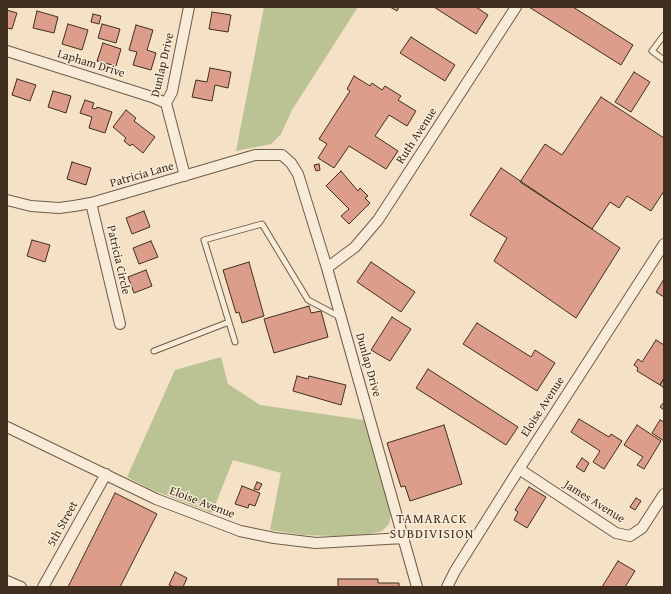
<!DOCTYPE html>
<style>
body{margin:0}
#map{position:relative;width:671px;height:594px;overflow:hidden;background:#f5e1c5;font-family:"Gentium Book Plus",serif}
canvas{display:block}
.frame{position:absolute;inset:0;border:8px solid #402f1e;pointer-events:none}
</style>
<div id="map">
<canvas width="671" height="594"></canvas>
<div class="frame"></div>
</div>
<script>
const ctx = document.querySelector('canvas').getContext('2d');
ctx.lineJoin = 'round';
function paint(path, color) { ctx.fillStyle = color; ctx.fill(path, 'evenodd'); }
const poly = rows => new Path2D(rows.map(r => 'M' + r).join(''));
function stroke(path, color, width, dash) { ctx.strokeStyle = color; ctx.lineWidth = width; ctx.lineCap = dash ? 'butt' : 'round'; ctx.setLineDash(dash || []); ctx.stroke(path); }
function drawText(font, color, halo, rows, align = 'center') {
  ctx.font = font + ' "Gentium Book Plus",serif'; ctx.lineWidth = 3; ctx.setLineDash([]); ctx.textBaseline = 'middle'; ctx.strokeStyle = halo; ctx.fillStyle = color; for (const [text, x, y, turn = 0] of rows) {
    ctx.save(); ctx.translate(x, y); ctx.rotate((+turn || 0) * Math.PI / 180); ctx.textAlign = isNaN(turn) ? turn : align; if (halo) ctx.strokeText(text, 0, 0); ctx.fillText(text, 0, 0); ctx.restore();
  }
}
const green = poly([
 [264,7,358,7,292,110,281,134,271,144,236,151],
 [221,357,228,384,260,405,364,420,391,514,389,524,382,531,369,534,335,536,303,535,270,530,281,473,233,460,212,513,150,489,127,477,175,370]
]);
const building = poly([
 [390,7,399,7,397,11,390,7],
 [434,7,476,7,488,15,476,34,434,7],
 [529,7,573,7,633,45,621,65,529,7],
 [7,10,17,13,12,29,7,28,7,10],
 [37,11,58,17,54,33,33,28,37,11],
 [212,12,231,15,228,32,209,29,212,12],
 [93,14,101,16,99,24,91,22,93,14],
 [68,24,88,30,82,50,62,44,68,24],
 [102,24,120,29,116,43,98,38,102,24],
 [136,25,153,30,147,50,156,53,151,70,133,65,137,52,129,50,136,25],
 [411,37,455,65,445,81,400,53,411,37],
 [103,43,121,49,116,66,97,61,103,43],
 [210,68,231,72,228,88,215,85,212,101,192,97,196,80,207,82,210,68],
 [634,72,650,82,631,112,615,102,634,72],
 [354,76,370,86,372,83,382,90,385,86,401,96,398,100,416,111,407,126,389,115,375,136,398,151,386,169,349,146,334,168,318,158,327,144,319,139,350,91,347,89,354,76],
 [17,79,36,85,30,101,12,95,17,79],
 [53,91,71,96,66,113,48,107,53,91],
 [601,97,664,138,664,191,651,211,627,196,619,208,610,202,592,229,520,182,545,144,562,155,601,97],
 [85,100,94,103,92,108,96,109,97,107,112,112,105,133,89,128,92,117,80,113,85,100],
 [126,110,136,118,134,121,155,137,143,153,132,144,130,146,124,141,126,138,113,127,126,110],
 [72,162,91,168,86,185,67,179,72,162],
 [319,164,320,170,316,171,314,165,319,164],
 [501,168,620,248,576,318,494,261,507,238,470,215,501,168],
 [341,171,358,191,360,188,368,196,365,198,370,203,349,224,341,216,349,209,326,186,341,171],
 [144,211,150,227,132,234,126,218,144,211],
 [32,240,50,245,45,262,27,256,32,240],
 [151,241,158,257,139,264,133,248,151,241],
 [249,262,264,316,242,323,239,312,236,313,223,270,249,262],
 [371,262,415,292,401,312,357,282,371,262],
 [146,270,152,286,134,293,128,277,146,270],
 [664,279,664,297,656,292,664,279],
 [309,306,311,313,321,311,328,337,274,353,264,319,309,306],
 [392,317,411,329,390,361,371,350,392,317],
 [477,323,531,357,535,350,555,363,537,391,463,344,477,323],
 [656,340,664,345,664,378,660,385,637,371,638,368,634,365,638,359,642,362,656,340],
 [428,369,518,427,506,445,416,388,428,369],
 [297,376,308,379,309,376,346,385,341,405,293,391,297,376],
 [664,378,664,388,660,385,664,378],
 [664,402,664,410,660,407,664,402],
 [579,419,609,437,611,434,622,441,604,469,593,462,600,451,571,432,579,419],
 [660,420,664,422,664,441,652,433,660,420],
 [444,425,462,484,410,501,405,486,401,487,387,443,444,425],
 [637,425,661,441,644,469,637,465,643,457,624,445,637,425],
 [582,458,589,463,584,472,576,467,582,458],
 [257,482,262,484,259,490,254,489,257,482],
 [242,486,260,493,255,506,249,504,248,508,235,504,242,486],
 [529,487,546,497,527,528,514,520,518,512,515,510,529,487],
 [115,493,157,514,120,587,68,587,115,493],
 [636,498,641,501,635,510,630,507,636,498],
 [618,561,635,571,625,587,602,587,618,561],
 [175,572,187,578,183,587,174,587,169,585,175,572],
 [338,579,378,579,378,583,399,583,399,587,338,587,338,579]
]);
const lane = poly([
 [664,35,652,51,664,60],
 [235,342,204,240,262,224,308,300,340,317],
 [154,351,229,322]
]);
const street = poly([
 [7,51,152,97,166,103],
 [185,176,166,103,172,92,189,7],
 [7,200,31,206,59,208,74,206,91,203,255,155,282,155,291,163,298,174,327,268,417,587],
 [91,203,120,324],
 [327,268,355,247,378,220,516,7],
 [7,427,156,499,240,531,274,538,316,543,404,538],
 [519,469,616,533,630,536,642,528,664,494],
 [7,581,21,587],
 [43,587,106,474],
 [447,587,455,571,519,469,664,244]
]);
const streetNames = [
 ["Lapham Drive",91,64,17],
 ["Dunlap Drive",163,65,-77],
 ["Ruth Avenue",417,136,-57],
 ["Patricia Lane",142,175,-16],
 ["Patricia Circle",118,260,77],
 ["Dunlap Drive",368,365,74],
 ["Eloise Avenue",543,407,-57],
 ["James Avenue",594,502,32],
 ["Eloise Avenue",202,503,21],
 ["5th Street",63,524,-61]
];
const neighbourhoodNames = [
 ["TAMARACK",432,520],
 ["SUBDIVISION",432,535]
];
paint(green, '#bbc395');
paint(building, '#dc9e8b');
stroke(building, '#402f1e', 1);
stroke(lane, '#6d5c48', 7);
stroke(street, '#6d5c48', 12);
stroke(lane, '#f8ecd9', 5);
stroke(street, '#f8ecd9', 10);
drawText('12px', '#402f1e', '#f8ecd9', streetNames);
ctx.letterSpacing = '1px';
drawText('13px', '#402f1e', '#f8ecd9', neighbourhoodNames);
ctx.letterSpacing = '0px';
</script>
